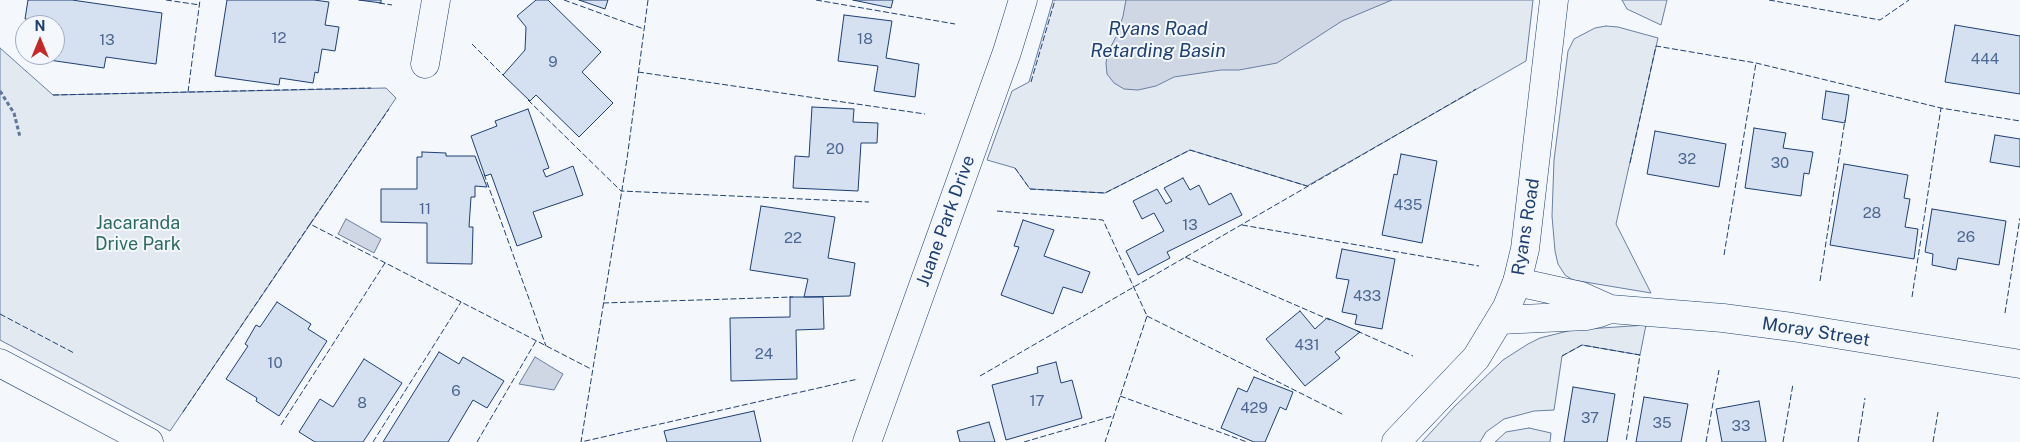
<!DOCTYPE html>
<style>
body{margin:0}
#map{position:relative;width:2020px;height:442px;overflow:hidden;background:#f4f7fb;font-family:"Public Sans",sans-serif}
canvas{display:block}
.north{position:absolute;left:15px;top:15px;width:50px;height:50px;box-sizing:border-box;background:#f4f7fb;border:1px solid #9eadc5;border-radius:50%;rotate:0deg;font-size:14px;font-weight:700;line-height:20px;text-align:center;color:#1d3f73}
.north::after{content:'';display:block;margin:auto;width:18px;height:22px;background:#c62828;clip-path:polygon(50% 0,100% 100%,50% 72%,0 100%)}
</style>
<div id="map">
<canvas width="2020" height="442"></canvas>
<div class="north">N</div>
</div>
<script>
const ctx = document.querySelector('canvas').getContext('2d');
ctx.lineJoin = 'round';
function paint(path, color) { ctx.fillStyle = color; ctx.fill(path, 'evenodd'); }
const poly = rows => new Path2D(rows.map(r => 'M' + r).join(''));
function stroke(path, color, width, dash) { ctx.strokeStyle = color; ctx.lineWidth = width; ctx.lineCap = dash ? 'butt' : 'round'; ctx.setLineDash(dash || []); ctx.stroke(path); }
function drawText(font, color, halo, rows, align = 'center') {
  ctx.font = font + ' "Public Sans",sans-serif'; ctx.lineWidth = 4; ctx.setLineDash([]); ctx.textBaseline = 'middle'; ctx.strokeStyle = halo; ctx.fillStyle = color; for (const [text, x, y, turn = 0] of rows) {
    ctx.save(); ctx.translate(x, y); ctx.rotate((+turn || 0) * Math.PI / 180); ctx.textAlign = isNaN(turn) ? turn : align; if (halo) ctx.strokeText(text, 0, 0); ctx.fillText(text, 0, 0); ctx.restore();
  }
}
const green = poly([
 [1053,0,1533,0,1526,61,1307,186,1190,150,1105,193,1030,189,1015,168,987,160,1012,91,1029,82,1053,0],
 [1622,0,1667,0,1661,25,1627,9,1622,0],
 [1606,26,1618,27,1658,38,1616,224,1651,293,1573,280,1565,275,1558,264,1555,251,1552,216,1554,160,1568,51,1574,39,1595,28,1606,26],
 [0,48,53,95,386,88,396,98,170,431,0,340,0,48],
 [1646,325,1640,355,1582,345,1562,356,1554,410,1534,411,1504,419,1486,432,1480,442,1422,442,1454,407,1503,360,1528,344,1540,338,1572,330,1646,325],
 [1529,428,1551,433,1550,442,1495,442,1506,432,1529,428]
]);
const water = poly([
 [1126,0,1392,0,1342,21,1277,63,1239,70,1221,70,1174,77,1156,86,1138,90,1124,89,1114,83,1107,74,1106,63,1108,52,1117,35,1123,16,1126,0],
 [346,219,381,239,374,253,338,234,346,219],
 [535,357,563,374,554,390,519,384,535,357]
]);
const building = poly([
 [28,0,72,0,162,13,156,64,106,57,104,68,49,60,46,62,32,61,29,55,55,55,55,25,32,25,33,20,25,19,28,0],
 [227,0,314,0,329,2,325,25,339,27,335,51,322,49,318,73,315,72,313,83,280,78,279,85,215,76,227,0],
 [359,0,381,0,381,3,359,0],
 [536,0,548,0,601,52,582,72,613,103,579,137,536,95,530,101,503,75,525,50,526,27,517,16,536,0],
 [579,0,608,0,605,9,579,0],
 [853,0,893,0,891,8,853,0],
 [844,15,892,21,886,58,919,64,915,97,874,91,878,66,838,61,844,15],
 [1955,25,2020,36,2020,94,1945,82,1955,25],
 [1826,91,1849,95,1845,123,1822,119,1826,91],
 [812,107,854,109,853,122,878,123,877,143,861,143,858,191,793,188,795,156,809,157,812,107],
 [528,109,549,168,543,170,546,177,573,166,583,195,533,212,542,237,517,246,491,174,485,176,471,136,497,126,495,121,528,109],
 [1754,128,1786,133,1783,148,1813,152,1809,174,1804,173,1801,196,1745,188,1754,128],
 [1655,131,1726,144,1719,187,1647,174,1655,131],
 [1995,135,2020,139,2020,167,1990,162,1995,135],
 [422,152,446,153,446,156,475,156,487,187,475,186,475,197,471,197,469,227,473,227,472,264,427,263,427,223,381,222,381,189,417,189,417,157,422,157,422,152],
 [1401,154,1437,161,1422,243,1382,235,1394,174,1397,175,1401,154],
 [1844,164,1908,175,1904,198,1910,199,1905,227,1918,229,1914,259,1830,245,1844,164],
 [1183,178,1190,190,1199,185,1209,205,1231,193,1242,215,1167,252,1170,258,1138,275,1126,251,1164,231,1154,213,1142,219,1133,201,1157,189,1166,204,1172,201,1164,188,1183,178],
 [761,206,835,217,828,258,855,263,850,296,804,297,808,279,750,270,761,206],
 [1932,209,2006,221,1999,265,1958,258,1956,270,1932,265,1933,254,1925,252,1932,209],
 [1023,220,1054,230,1044,256,1090,272,1082,293,1063,287,1053,314,1001,295,1019,247,1014,246,1023,220],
 [1342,249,1395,259,1382,329,1355,324,1357,315,1342,312,1349,280,1336,278,1342,249],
 [790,297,823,297,824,329,796,330,797,379,731,381,730,318,790,317,790,297],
 [277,302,311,324,308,329,327,341,279,416,256,401,257,398,226,379,248,346,245,344,256,325,260,327,277,302],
 [1300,311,1315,329,1327,318,1360,332,1335,352,1340,358,1305,386,1266,339,1300,311],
 [439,352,459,364,463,357,504,381,487,408,473,400,448,442,383,442,439,352],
 [364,359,402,383,363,442,315,442,299,432,320,399,333,407,364,359],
 [1056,362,1061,383,1072,380,1082,418,1006,440,992,385,1038,373,1037,367,1056,362],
 [1254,377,1293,392,1286,410,1280,407,1265,442,1254,442,1221,428,1238,388,1247,392,1254,377],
 [1573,387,1615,394,1607,442,1564,442,1573,387],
 [1644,397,1688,404,1681,442,1636,442,1644,397],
 [1759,401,1766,442,1722,442,1716,409,1759,401],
 [754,411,761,442,667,442,664,431,754,411],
 [989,422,995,442,960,442,957,431,989,422]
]);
const path = poly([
 [0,91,14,113,20,137]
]);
const street = poly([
 [425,64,436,0],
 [1517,282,1581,296,1610,309,1723,318,1792,327,2020,364],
 [1500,320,1586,316,1599,313,1610,309],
 [0,363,149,442],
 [867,442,1007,52,1023,0]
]);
const primary = poly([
 [1396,442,1476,358,1507,307,1517,282,1525,249,1554,0]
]);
const fence = poly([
 [166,0,200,5],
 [564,0,644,29],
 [648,0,627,159,581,442,858,379],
 [816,0,955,24],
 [1769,0,1880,20,1909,0],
 [379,3,392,5],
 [472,44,505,77],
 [638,72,925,114],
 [1031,82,1055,0],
 [188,92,200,0],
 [53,95,371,88],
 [528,100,621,191,869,202],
 [1630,163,1656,46,1756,63,1941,108,2020,121],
 [1015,168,1030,189,1105,193,1190,150,1307,186],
 [484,174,546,346],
 [997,211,1103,220,1147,316,1105,442],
 [310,224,389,109],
 [1242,225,1479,266],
 [1724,255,1756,63],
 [1185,257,1330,320],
 [1820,281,1845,120],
 [1912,297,1941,108],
 [603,303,793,297],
 [2005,313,2020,218],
 [0,314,74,353],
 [1147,316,1344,415],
 [1357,331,1413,356],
 [1562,356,1582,345,1640,355,1626,442],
 [980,376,1476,89],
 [1120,396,1247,442],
 [183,412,310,224,591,369],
 [281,425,385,263],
 [373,442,461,302],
 [477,442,536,341],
 [1024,442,1113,416],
 [1706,442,1719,370],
 [1783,442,1793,384],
 [1858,442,1865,398],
 [1933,442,1938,412]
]);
const numberNames = [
 ["12",279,38],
 ["18",865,39],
 ["13",107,40],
 ["444",1985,59],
 ["9",553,62],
 ["20",835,149],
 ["32",1687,159],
 ["30",1780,163],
 ["435",1408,205],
 ["11",425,209],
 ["28",1872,213],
 ["13",1190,225],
 ["26",1966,237],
 ["22",793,238],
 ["433",1367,296],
 ["431",1307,345],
 ["24",764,354],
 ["10",275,363],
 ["6",456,391],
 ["17",1037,401],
 ["8",362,403],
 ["429",1254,408],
 ["37",1590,418],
 ["35",1662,423],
 ["33",1741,426]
];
const streetNames = [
 ["Juane Park Drive",946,221,-70],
 ["Ryans Road",1526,227,-81],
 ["Moray Street",1816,332,9]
];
const parkNames = [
 ["Jacaranda",138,223],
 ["Drive Park",138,244]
];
const waterNames = [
 ["Ryans Road",1158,29],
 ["Retarding Basin",1158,51]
];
paint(green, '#e3e9f0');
stroke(green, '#687fa3', 1);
paint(water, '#cfd7e4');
stroke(water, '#687fa3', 1);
paint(building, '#d5e0f0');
stroke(building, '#1d3f73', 1);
stroke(street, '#1d3f73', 29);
stroke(primary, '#1d3f73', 29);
stroke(path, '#5e769c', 3, [4, 2.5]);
stroke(street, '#f4f7fb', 28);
stroke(primary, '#f4f7fb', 28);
stroke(fence, '#1d3f73', 1, [6, 2.5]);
drawText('15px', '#4b6792', null, numberNames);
drawText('18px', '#1d3f73', '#f4f7fb', streetNames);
drawText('18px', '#2c6c60', '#f4f7fb', parkNames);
drawText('italic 19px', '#1d3f73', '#f4f7fb', waterNames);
</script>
